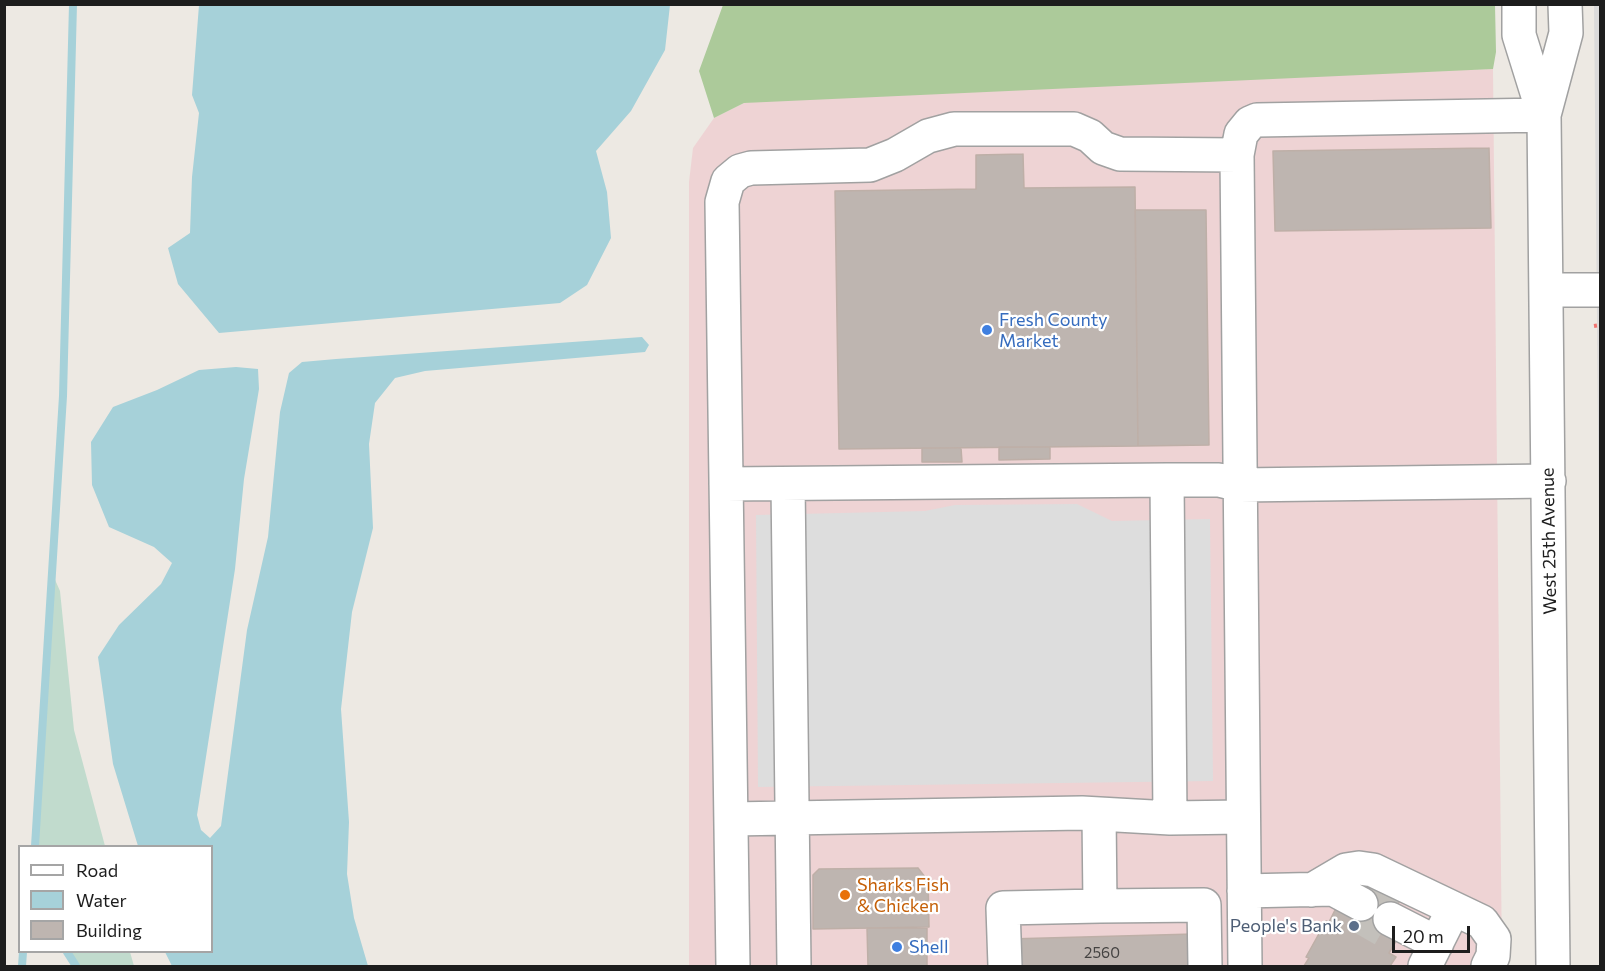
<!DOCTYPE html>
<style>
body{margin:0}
#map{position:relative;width:1605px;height:971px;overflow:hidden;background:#ede9e3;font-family:Commissioner,sans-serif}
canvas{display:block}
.frame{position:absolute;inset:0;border:6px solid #1d1d1d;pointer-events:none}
.legend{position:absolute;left:18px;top:845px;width:195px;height:108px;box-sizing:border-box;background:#fff;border:2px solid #a5a5a5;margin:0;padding:8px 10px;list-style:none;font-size:18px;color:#1d1d1d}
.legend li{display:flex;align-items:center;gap:12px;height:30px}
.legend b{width:30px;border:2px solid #a5a5a5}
.scale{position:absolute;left:1392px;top:926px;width:78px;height:27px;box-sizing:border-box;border:3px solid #1d1d1d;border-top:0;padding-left:8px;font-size:18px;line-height:21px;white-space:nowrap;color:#1d1d1d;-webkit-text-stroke:4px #fff;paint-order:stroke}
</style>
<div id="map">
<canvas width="1605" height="971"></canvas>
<div class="frame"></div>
<ul class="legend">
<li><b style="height:8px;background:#fff"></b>Road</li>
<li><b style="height:16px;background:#a6d1d9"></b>Water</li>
<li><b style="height:16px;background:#beb5b0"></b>Building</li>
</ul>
<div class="scale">20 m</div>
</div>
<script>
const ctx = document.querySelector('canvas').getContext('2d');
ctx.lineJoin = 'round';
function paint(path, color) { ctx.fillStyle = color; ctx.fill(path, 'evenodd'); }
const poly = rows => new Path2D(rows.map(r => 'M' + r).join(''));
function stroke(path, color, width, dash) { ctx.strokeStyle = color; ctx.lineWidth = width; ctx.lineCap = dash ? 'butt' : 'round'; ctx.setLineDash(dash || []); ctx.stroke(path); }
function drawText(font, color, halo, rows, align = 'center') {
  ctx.font = font + ' Commissioner,sans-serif'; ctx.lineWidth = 4.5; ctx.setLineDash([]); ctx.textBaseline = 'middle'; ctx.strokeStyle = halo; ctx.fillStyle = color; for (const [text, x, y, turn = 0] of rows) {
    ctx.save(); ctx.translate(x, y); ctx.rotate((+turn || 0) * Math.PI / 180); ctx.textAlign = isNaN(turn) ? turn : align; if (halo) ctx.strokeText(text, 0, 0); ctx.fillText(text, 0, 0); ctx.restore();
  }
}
const residential = poly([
 [1594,5,1600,5,1600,639]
]);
const commercial = poly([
 [1493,69,1502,966,689,966,689,182,693,148,714,118,744,103,918,83]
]);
const forest = poly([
 [723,5,1495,5,1496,52,1493,69,744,103,714,118,699,71]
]);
const wetland = poly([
 [52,573,60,591,74,730,105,846,35,846],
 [67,952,130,952,134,966,76,966]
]);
const parking = poly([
 [1077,504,1112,521,1210,519,1213,781,758,787,756,515,925,511,955,505]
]);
const water = poly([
 [199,5,670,5,665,50,631,111,596,151,607,192,611,238,587,285,560,303,219,333,178,284,168,248,190,233,192,177,199,113,192,95],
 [642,337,649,345,645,352,425,371,395,378,375,403,369,444,373,528,352,612,341,709,349,822,347,874,354,918,368,966,172,966,165,952,212,952,212,846,138,846,113,764,98,657,119,625,161,584,172,563,154,547,109,527,92,485,91,442,113,407,157,390,199,370,236,367,258,369,259,389,244,479,235,569,197,815,201,830,210,838,221,826,247,630,268,537,280,412,289,373,302,362,336,359]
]);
const stream = poly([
 [35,846,63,396,73,4],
 [67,952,76,966],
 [22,966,23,952]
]);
const building = poly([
 [1489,148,1491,228,1275,231,1273,151,1489,148],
 [1023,154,1024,188,1135,187,1138,446,839,449,835,191,976,189,976,155,1023,154],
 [1135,210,1206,210,1209,445,1138,446,1135,210],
 [999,447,1050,447,1050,459,999,460,999,447],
 [922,448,961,448,962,462,922,462,922,448],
 [918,868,925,877,928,877,929,927,813,929,813,875,819,869,918,868],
 [1375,877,1404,893,1382,933,1396,941,1389,953,1396,957,1390,966,1304,966,1309,958,1306,957,1326,921,1329,922,1336,908,1353,918,1375,877],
 [867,928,927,928,927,966,868,966,867,928],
 [1194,934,1195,966,1009,966,1008,939,1194,934]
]);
const minorTunnel = poly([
 [1367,892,1396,907],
 [1355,914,1383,930]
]);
const path = poly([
 [1594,326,1600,325]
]);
const minor = poly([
 [1519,4,1519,35,1544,115],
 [1546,290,1600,290],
 [1167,480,1170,818],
 [726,484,1167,480,1219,480,1240,485,1549,481],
 [788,484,794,966],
 [731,819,1082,813,1170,818,1243,817],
 [1312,890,1346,870,1359,868,1373,870,1482,922,1494,939,1493,956,1488,966],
 [1244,891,1333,889,1361,904],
 [1100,906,1204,905,1205,966],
 [1390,919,1437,943],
 [733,966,722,202,728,181,740,171,751,168,870,165,895,155,928,136,954,129,1074,129,1090,136,1103,148,1120,154,1237,155],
 [1005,966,1003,908,1100,906,1099,814],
 [1245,966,1237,155,1241,134,1250,123,1257,120,1544,115],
 [1425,966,1453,910],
 [1553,966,1544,115,1566,33,1565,4]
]);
const markers = [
 [987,330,6,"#3f7fe0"],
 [845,895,6,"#e8710a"],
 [1354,926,6,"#5c6f8a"],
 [897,947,6,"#3f7fe0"]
];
const numberNames = [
 ["2560",1102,953]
];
const shopNames = [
 ["Fresh County",999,320],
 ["Market",999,341],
 ["Shell",909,947]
];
const streetNames = [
 ["West 25th Avenue",1549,541,-91]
];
const foodNames = [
 ["Sharks Fish",857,885],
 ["& Chicken",857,906]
];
const serviceNames = [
 ["People's Bank",1342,926]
];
paint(residential, '#dbdada');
paint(commercial, '#eed3d4');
paint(forest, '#acca9a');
paint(wetland, '#c1dbcd');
paint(parking, '#ddd');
paint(water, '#a6d1d9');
stroke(stream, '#a6d1d9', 8);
paint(building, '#beb5b0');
stroke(building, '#beafa7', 1.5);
stroke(minorTunnel, '#c3c0bb', 33, [33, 16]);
stroke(minor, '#a1a1a1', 36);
stroke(path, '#f17571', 4, [3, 3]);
stroke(minor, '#fff', 33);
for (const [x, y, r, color] of markers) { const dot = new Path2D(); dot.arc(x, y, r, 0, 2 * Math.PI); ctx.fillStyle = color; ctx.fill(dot); stroke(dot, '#fff', 2); }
drawText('15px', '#454342', null, numberNames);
drawText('18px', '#366cbe', '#fff', shopNames, 'left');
drawText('18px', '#1d1d1d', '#fff', streetNames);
drawText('18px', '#c56008', '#fff', foodNames, 'left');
drawText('18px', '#4e5e75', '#fff', serviceNames, 'right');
</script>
